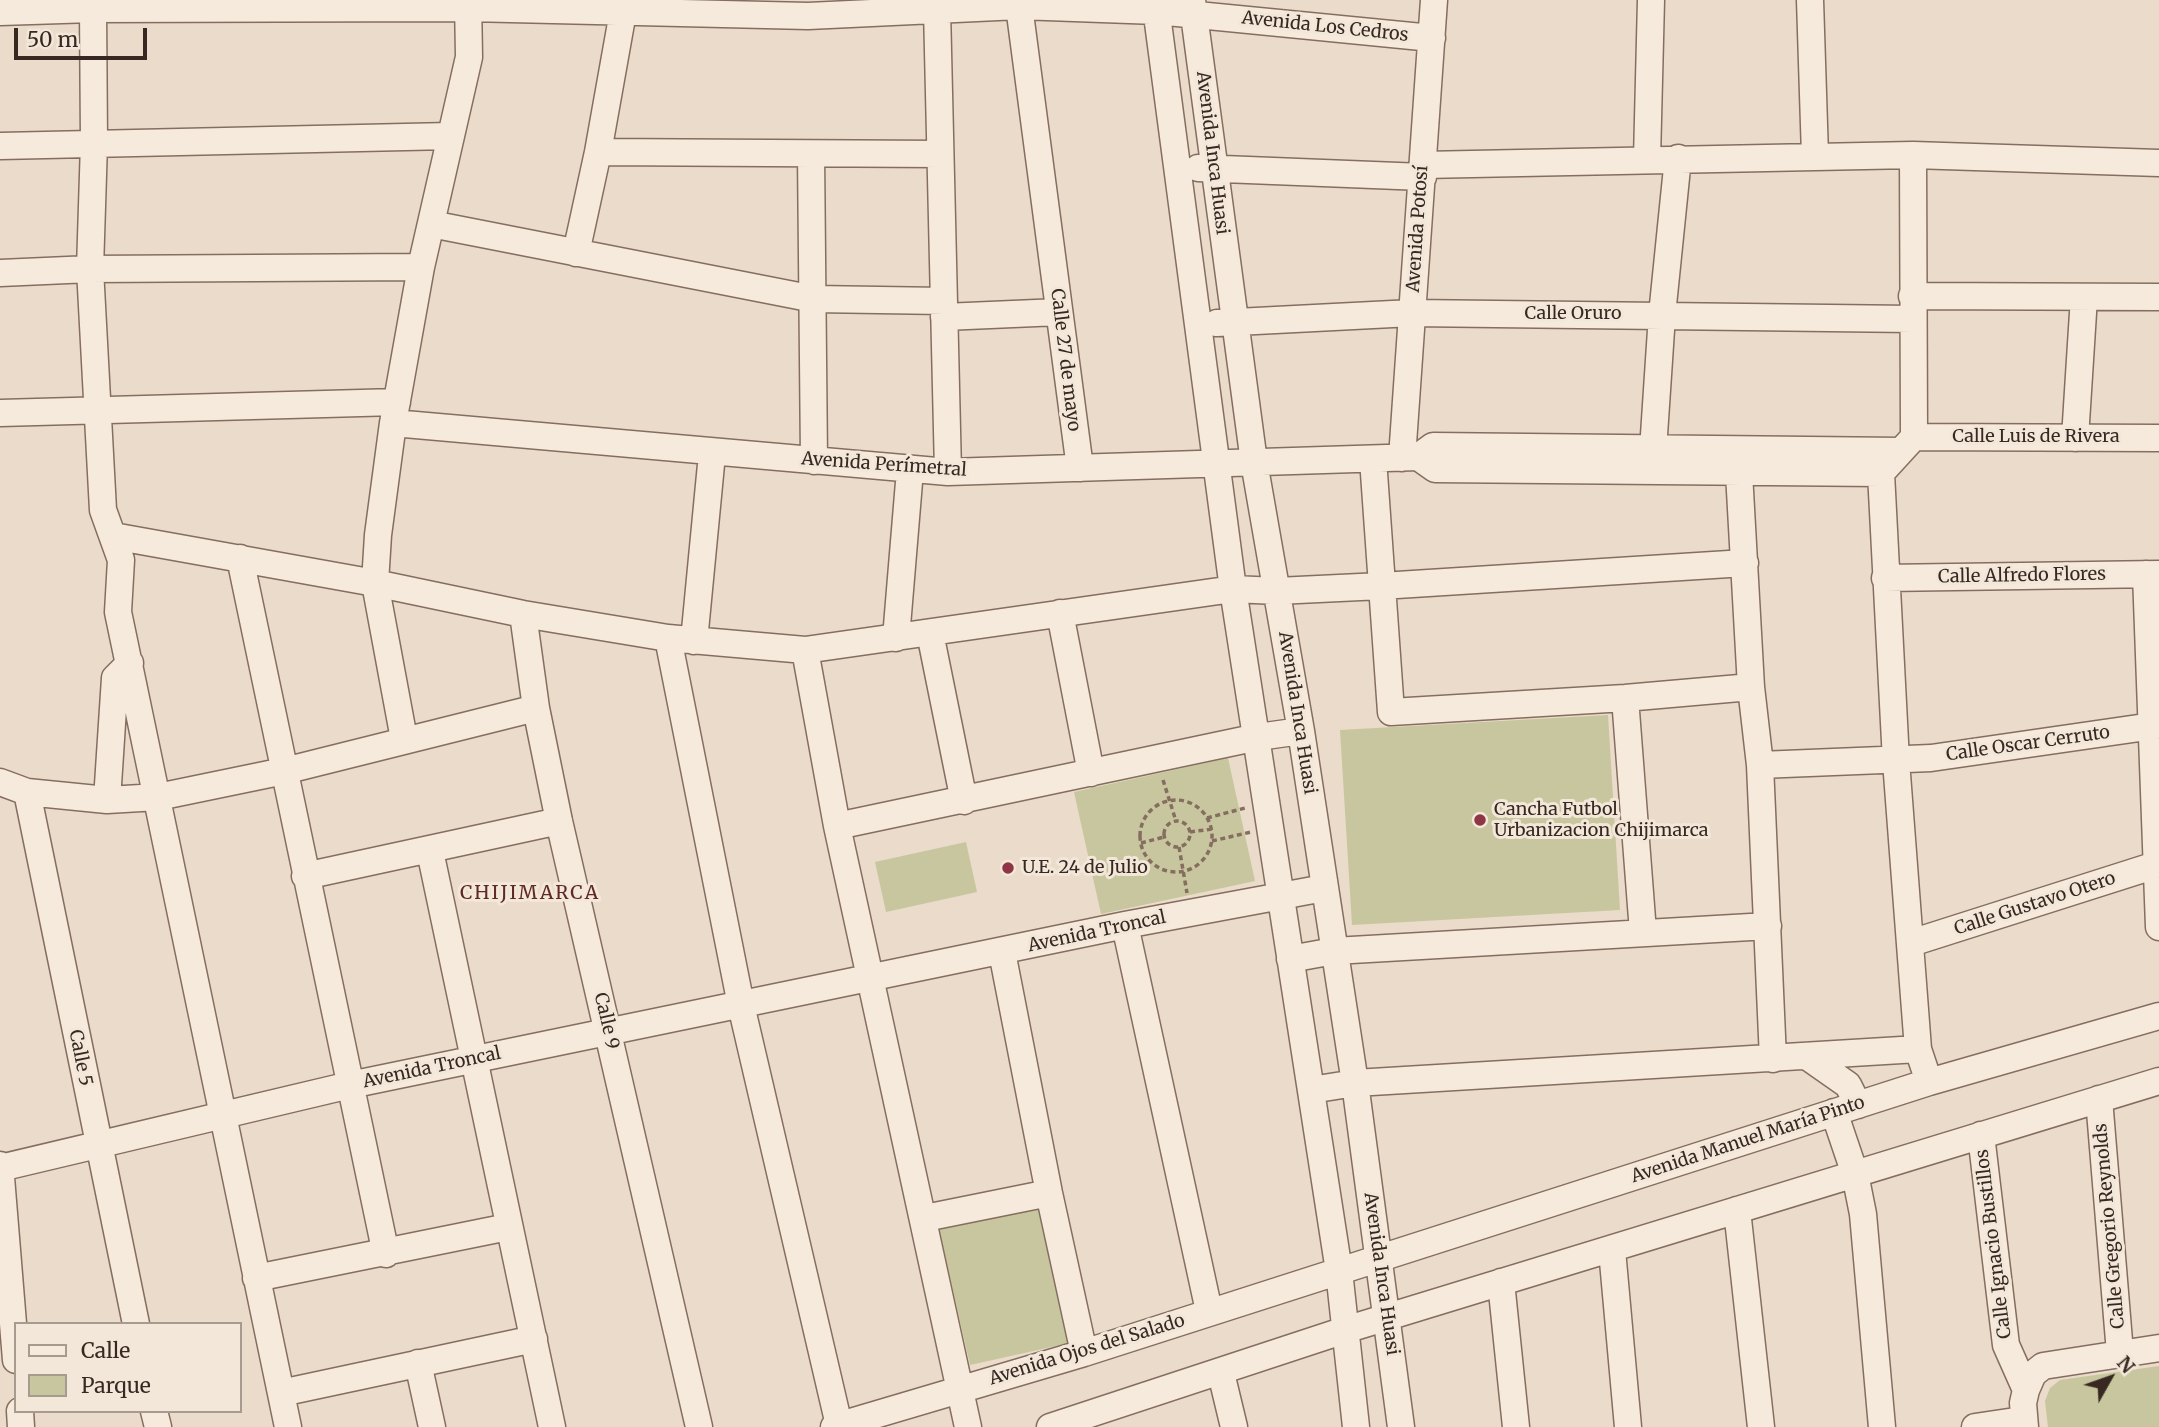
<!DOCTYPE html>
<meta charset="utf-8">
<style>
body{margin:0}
#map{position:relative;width:2159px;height:1427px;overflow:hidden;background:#eadbca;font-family:Merriweather,serif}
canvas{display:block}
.legend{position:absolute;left:14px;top:1322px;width:228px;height:91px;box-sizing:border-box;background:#f2e7d9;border:2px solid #a79b90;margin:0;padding:9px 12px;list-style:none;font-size:21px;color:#372922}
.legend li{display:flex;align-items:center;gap:14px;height:35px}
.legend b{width:35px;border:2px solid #a79b90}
.north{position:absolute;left:2075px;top:1343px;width:70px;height:70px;-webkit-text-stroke:5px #f2e7d9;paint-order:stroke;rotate:50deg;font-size:19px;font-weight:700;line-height:28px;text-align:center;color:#372922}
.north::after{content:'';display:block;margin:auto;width:24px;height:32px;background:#372922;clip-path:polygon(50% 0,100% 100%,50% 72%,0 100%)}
.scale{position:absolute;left:14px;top:28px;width:133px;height:32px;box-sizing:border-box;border:4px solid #372922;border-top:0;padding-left:9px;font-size:21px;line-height:24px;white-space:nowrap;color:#372922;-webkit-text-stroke:5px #f2e7d9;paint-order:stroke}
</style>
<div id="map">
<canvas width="2159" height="1427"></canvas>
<ul class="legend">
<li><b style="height:9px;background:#f6eadc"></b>Calle</li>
<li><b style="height:19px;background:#c8c69e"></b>Parque</li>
</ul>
<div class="north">N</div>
<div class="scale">50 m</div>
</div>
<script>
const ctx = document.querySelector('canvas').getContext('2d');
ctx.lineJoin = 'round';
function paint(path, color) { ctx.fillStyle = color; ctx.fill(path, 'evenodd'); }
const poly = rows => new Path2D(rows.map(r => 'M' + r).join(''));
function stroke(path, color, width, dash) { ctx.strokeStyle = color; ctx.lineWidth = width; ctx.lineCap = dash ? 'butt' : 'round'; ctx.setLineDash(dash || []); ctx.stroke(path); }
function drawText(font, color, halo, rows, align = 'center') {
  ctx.font = font + ' Merriweather,serif'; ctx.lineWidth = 6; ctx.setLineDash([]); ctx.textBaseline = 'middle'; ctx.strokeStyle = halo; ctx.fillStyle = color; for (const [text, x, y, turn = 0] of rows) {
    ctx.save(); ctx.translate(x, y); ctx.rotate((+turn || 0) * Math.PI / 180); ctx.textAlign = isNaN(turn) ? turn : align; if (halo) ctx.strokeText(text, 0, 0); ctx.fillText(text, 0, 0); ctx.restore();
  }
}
const green = poly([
 [1608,715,1620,910,1352,925,1340,730],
 [1228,758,1255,881,1101,914,1074,792],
 [966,842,977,892,886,912,875,862],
 [1044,1206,1074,1342,970,1365,939,1229],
 [2159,1366,2159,1427,2048,1427,2045,1401,2050,1388,2060,1380]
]);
const path = poly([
 [1163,780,1176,821],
 '1140 836a36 36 0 1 1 72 0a36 36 0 1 1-72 0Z',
 [1207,818,1245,808],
 '1164 834a13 13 0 1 1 26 0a13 13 0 1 1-26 0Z',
 [1190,832,1212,829],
 [1212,841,1251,832],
 [1141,843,1164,837],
 [1179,847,1187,893]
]);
const minor = poly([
 [1155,0,1233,589,1339,1271,1356,1427],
 [1192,0,1254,462,1301,731,1355,1083,1401,1427],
 [1810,0,1815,156],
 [1019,6,1080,468],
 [93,9,94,143,90,269,103,510,121,560,118,612,288,1427],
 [937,9,948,472],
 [0,12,93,9,468,8,808,16,1019,6,1157,11,1432,38],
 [0,146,450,136],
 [598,152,940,154],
 [811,154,814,461],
 [1913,155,1914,437,1881,473,1896,761,1918,1049,1929,1082],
 [1647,159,1651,0],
 [1423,165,1913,155,2159,163],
 [1198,168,1423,177],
 [431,224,814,299,944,301],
 [576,253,598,152,623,12],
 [0,273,90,269,421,267],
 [1912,296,2159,297],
 [944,317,1059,312],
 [1217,323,1412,313,1912,319],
 [0,413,397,402],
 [393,423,948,472,1418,457],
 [1914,437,2159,438],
 [2075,438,2084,297],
 [1653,450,1662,315,1678,158],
 [1418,457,1433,446,1901,451],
 [1418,457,1435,469,1881,473],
 [1402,458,1434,0],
 [1373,459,1391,712,1625,698,1751,687],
 [1739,473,1751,687,1760,765,1773,1059],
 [113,536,375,583,523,614,668,638,805,650,1233,589,1277,591,1381,586,1745,563],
 [240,558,386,1254],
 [2146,574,2159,927],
 [1885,578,2159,574],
 [1060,613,1091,773],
 [523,614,536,708,559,821,699,1427],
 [930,633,964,801],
 [668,638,741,1005,839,1425],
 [896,638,910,470],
 [694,641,712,454],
 [805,650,837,826,968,1427],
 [1625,698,1643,932],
 [404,739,375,583,378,535,393,423,421,267,469,57,468,0],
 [1760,765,1931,758,2159,725],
 [0,782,27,792,107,800,158,797,284,771,536,708],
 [27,792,136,1324],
 [107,800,115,678,130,663],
 [837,826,1258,737,1301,731],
 [430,851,552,1427],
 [305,876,559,821],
 [1125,925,1209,1311],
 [1911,943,2159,864],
 [1002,952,1049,1193,1084,1353],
 [1290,959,1334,951,1768,926],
 [1808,1057,1848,1085,1858,1105],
 [1311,1090,1355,1083,1918,1049],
 [2099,1099,2120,1353],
 [1834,1112,1855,1174,1863,1214,1882,1427],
 [1981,1135,2006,1345,2026,1390],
 [0,1165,16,1360],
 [0,1168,350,1085,1125,925,1324,888],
 [1737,1210,1761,1427],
 [925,1218,1049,1193],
 [1612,1250,1628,1427],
 [256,1278,508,1227],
 [1501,1282,1516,1427],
 [418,1363,432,1427],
 [1221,1373,1234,1427],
 [281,1393,534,1339],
 [20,1411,21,1427],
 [154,1411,158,1427],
 [834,1427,1084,1353,1929,1082,2159,1016],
 [1050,1427,1345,1330,2159,1081],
 [1975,1427,2022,1420],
 [2025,1427,2023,1403,2026,1390,2033,1374,2043,1366,2159,1348]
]);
const markers = [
 [1480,820,7,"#8e3645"],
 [1008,868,7,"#8e3645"]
];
const streetNames = [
 ["Avenida Los Cedros",1325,27,6],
 ["Avenida Inca Huasi",1212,153,83],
 ["Avenida Potosí",1418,229,-86],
 ["Calle Oruro",1573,314],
 ["Calle 27 de mayo",1065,360,83],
 ["Calle Luis de Rivera",2036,437],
 ["Avenida Perímetral",884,465,4],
 ["Calle Alfredo Flores",2022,576,-1],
 ["Avenida Inca Huasi",1297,713,81],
 ["Calle Oscar Cerruto",2028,744,-8],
 ["Calle Gustavo Otero",2035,904,-18],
 ["Avenida Troncal",1097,932,-12],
 ["Calle 9",606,1021,77],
 ["Calle 5",80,1058,79],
 ["Avenida Troncal",432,1068,-12],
 ["Avenida Manuel María Pinto",1748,1140,-18],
 ["Calle Gregorio Reynolds",2110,1226,-95],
 ["Calle Ignacio Bustillos",1994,1244,-97],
 ["Avenida Inca Huasi",1381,1274,82],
 ["Avenida Ojos del Salado",1087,1350,-17]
];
const poiNames = [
 ["Cancha Futbol",1494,810],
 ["Urbanizacion Chijimarca",1494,831],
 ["U.E. 24 de Julio",1022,868]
];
const neighbourhoodNames = [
 ["CHIJIMARCA",530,894]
];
paint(green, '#c8c69e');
stroke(minor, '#856e60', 29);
stroke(path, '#856e60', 3.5, [5, 3.5]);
stroke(minor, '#f6eadc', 26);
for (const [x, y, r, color] of markers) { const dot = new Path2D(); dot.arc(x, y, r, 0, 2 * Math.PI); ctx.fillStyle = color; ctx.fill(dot); stroke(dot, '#f2e7d9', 2.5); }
drawText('18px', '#372922', '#f2e7d9', streetNames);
drawText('18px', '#372922', '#f2e7d9', poiNames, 'left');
ctx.letterSpacing = '2px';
drawText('19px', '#5f2926', '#f2e7d9', neighbourhoodNames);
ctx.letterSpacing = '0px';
</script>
